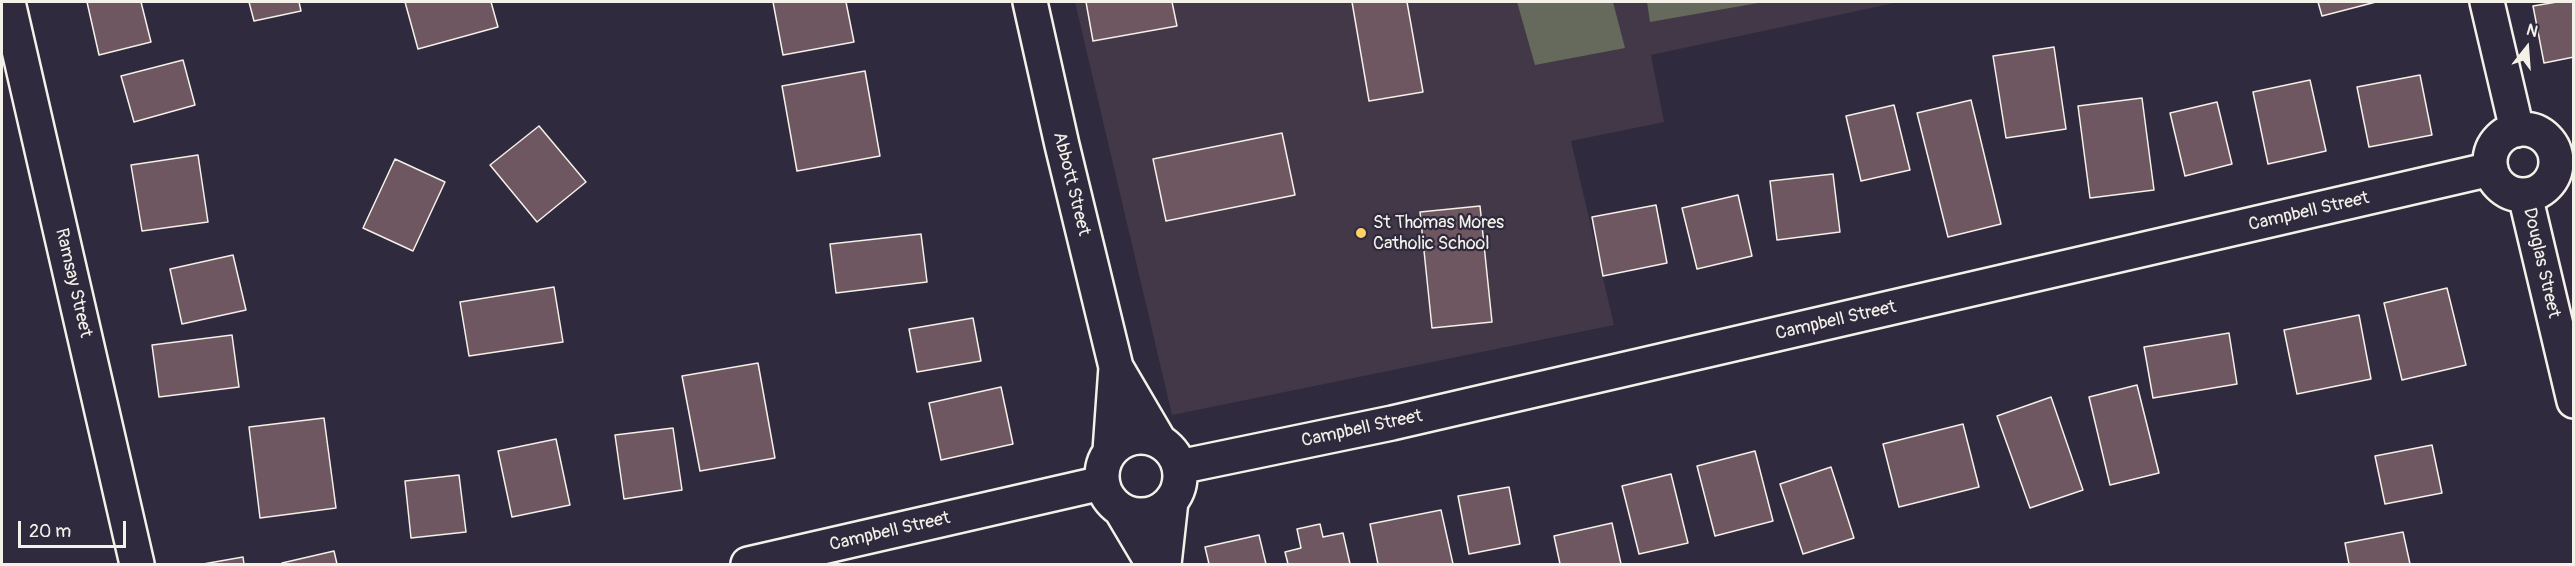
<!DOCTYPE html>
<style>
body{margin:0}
#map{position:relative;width:2575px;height:566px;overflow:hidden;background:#2f2a3d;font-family:Pangolin,sans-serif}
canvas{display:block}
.frame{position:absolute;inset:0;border:3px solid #f4f1e8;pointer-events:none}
.north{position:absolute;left:2497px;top:18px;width:60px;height:60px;-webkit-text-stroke:4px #2f2a3d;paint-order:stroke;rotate:17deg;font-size:16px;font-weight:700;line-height:24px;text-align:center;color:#f4f1e8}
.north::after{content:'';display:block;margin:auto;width:21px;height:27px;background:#f4f1e8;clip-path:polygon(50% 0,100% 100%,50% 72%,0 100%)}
.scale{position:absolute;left:18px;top:521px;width:108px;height:27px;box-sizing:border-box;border:3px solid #f4f1e8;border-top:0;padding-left:8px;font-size:18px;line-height:21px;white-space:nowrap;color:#f4f1e8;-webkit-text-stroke:4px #2f2a3d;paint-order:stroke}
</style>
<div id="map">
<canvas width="2575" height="566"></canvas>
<div class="frame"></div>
<div class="north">N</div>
<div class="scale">20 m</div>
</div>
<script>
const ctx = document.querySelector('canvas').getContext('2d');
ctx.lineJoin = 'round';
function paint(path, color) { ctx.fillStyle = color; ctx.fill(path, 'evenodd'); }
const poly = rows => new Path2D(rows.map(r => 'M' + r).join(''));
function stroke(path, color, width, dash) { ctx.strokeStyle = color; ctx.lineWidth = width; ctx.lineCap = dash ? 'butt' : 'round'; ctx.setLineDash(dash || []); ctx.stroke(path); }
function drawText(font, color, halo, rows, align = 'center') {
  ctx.font = font + ' Pangolin,sans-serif'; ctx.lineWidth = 4.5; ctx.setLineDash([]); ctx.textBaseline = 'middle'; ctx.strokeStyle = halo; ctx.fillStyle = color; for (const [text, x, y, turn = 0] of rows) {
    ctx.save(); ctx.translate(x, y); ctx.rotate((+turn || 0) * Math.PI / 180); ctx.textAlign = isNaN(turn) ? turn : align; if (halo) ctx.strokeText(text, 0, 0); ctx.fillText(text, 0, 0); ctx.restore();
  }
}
const built = poly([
 [1075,2,1899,2,1651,55,1664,122,1571,141,1614,325,1172,415]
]);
const green = poly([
 [1517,2,1613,2,1625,48,1535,65],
 [1647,2,1764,2,1650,22]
]);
const building = poly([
 [87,2,141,2,151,42,99,55,87,2],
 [249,2,299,2,301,11,254,21,249,2],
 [405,2,491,2,498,27,418,49,405,2],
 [773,2,846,2,854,42,783,55,773,2],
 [1086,2,1172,2,1177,26,1093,41,1086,2],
 [1352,2,1407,2,1423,92,1369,101,1352,2],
 [2318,2,2376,2,2322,16,2318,2],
 [2557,2,2574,2,2574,57,2544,63,2533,6,2557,2],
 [2054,47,2066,129,2006,138,1993,56,2054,47],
 [183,60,195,105,134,122,121,76,183,60],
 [865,71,880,156,797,171,782,86,865,71],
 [2420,75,2432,135,2369,147,2357,87,2420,75],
 [2310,80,2326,151,2268,164,2253,92,2310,80],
 [2142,98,2154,190,2090,198,2078,106,2142,98],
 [1971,100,2001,224,1948,237,1917,113,1971,100],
 [2217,102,2232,164,2185,176,2170,113,2217,102],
 [1894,105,1910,170,1861,181,1846,116,1894,105],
 [539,126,586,182,537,222,490,165,539,126],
 [1282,133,1295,195,1166,221,1153,159,1282,133],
 [198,155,208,222,142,231,131,165,198,155],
 [395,159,445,182,413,251,363,228,395,159],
 [1833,174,1840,232,1777,240,1770,181,1833,174],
 [1738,195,1752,256,1697,269,1682,208,1738,195],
 [1656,205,1667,263,1603,276,1592,217,1656,205],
 [1480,206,1492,322,1432,328,1420,212,1480,206],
 [921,234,927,282,836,293,830,244,921,234],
 [233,255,246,310,182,324,170,269,233,255],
 [554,287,563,342,469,356,460,302,554,287],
 [2447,288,2466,365,2402,380,2384,303,2447,288],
 [2359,315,2371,379,2297,394,2284,330,2359,315],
 [973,318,981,361,917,372,909,329,973,318],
 [2229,333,2237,384,2153,398,2144,347,2229,333],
 [232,335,239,387,159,397,152,345,232,335],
 [758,363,775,458,700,471,682,376,758,363],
 [2137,385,2159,473,2110,485,2089,397,2137,385],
 [1001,387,1013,444,941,460,929,403,1001,387],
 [2051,397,2083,490,2030,508,1997,416,2051,397],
 [324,418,336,508,260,518,249,427,324,418],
 [1963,424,1979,487,1899,507,1883,444,1963,424],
 [673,428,682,490,624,499,615,435,673,428],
 [556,439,570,505,512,517,498,451,556,439],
 [2432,445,2442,493,2385,504,2375,456,2432,445],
 [1755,451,1773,521,1715,536,1697,466,1755,451],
 [1831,467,1854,538,1803,554,1780,484,1831,467],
 [1671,474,1688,543,1639,554,1622,486,1671,474],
 [459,475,466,532,411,538,405,481,459,475],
 [1509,487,1520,544,1469,554,1458,496,1509,487],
 [1441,510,1453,564,1378,564,1370,524,1441,510],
 [1612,523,1621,564,1560,564,1554,536,1612,523],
 [1320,524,1323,537,1343,533,1350,564,1288,564,1285,552,1301,548,1297,529,1320,524],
 [2403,532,2410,564,2349,564,2345,543,2403,532],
 [1259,535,1266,564,1209,564,1205,547,1259,535],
 [334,551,337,564,283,564,282,563,334,551],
 [243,557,244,564,203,564,243,557]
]);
const minor = poly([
 [8,2,137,564],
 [1030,2,1062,145,1116,367,1160,442],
 [2487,2,2517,130],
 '2490 162a33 33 0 1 1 66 0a33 33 0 1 1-66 0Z',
 [2525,195,2574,401],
 '1102 476a39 39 0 1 1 78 0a39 39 0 1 1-78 0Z',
 [1110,451,1116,367],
 [1179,467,1392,423,2491,169],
 [1121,510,1153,564],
 [748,564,1102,483],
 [1164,564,1171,501]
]);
const markers = [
 [1361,233,6,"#ffd166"]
];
const streetNames = [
 ["Abbott Street",1071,184,76],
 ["Campbell Street",2309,212,-13],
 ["Douglas Street",2541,263,77],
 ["Ramsay Street",73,283,77],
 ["Campbell Street",1836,321,-13],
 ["Campbell Street",1362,429,-12],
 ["Campbell Street",890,532,-13]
];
const poiNames = [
 ["St Thomas Mores",1373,223],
 ["Catholic School",1373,244]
];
paint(built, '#423848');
paint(green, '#656a5c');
paint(building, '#6f5762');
stroke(building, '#f4f1e8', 1.5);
stroke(minor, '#f4f1e8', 38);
stroke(minor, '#2f2a3d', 33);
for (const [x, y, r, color] of markers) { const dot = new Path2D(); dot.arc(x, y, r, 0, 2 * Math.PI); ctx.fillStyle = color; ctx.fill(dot); stroke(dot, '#2f2a3d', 2); }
drawText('18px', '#f4f1e8', '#2f2a3d', streetNames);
drawText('18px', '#f4f1e8', '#2f2a3d', poiNames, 'left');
</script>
